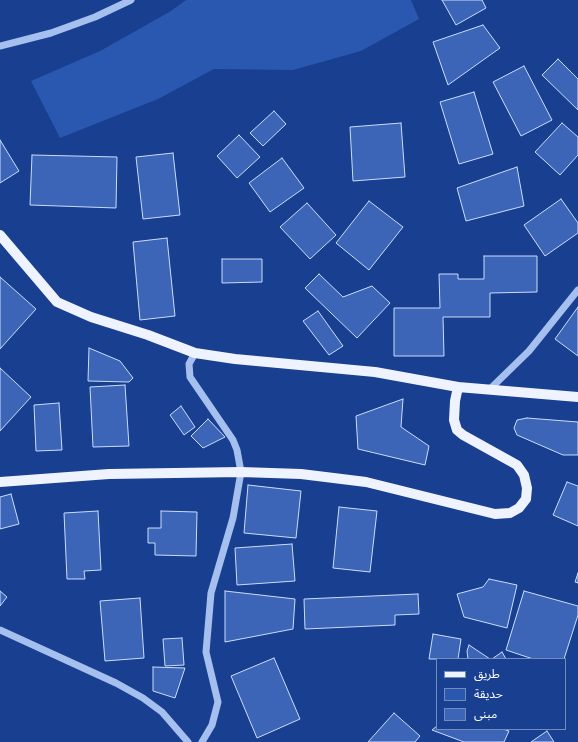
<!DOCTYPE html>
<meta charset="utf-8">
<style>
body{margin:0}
#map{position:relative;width:578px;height:742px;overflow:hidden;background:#183f90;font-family:Mulish,"Noto Sans Arabic",sans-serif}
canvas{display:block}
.legend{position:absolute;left:436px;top:658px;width:130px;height:72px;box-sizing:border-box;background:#183f90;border:1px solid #748cbc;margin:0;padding:5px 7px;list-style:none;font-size:12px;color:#fff}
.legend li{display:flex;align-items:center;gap:8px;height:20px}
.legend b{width:20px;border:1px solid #748cbc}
</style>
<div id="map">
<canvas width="578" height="742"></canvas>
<ul class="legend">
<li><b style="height:5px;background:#eef3ff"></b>طريق</li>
<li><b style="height:11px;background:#2a57af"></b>حديقة</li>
<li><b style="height:11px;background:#3c65b7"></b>مبنى</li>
</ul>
</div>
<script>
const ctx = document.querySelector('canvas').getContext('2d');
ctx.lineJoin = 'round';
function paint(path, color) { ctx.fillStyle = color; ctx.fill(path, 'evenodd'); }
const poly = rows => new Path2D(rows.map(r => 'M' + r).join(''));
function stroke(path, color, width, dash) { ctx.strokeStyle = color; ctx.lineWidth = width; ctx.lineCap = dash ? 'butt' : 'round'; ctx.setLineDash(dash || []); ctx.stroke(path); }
const green = poly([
 [186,0,411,0,419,19,361,51,293,70,214,69,158,99,60,138,31,81,100,51,171,11]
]);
const building = poly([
 [442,0,482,0,486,8,456,25,442,0],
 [483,25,500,48,448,85,433,42,483,25],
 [558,59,578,79,578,110,542,75,558,59],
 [524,66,552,120,521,136,493,82,524,66],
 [474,92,493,154,459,164,440,102,474,92],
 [274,111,286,124,263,146,250,133,274,111],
 [401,123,405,177,353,181,350,127,401,123],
 [562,123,578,137,578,155,560,175,535,152,562,123],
 [239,135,260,157,237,178,217,156,239,135],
 [0,140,19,171,0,183,0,140],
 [173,153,180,215,143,219,136,157,173,153],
 [32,155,117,157,116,208,30,205,32,155],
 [282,158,304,188,270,212,249,183,282,158],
 [517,167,524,206,466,221,457,188,517,167],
 [561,199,578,223,578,233,545,256,524,225,561,199],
 [369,201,403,227,369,270,336,243,369,201],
 [307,203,336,235,310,259,280,227,307,203],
 [167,238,175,316,140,320,133,242,167,238],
 [484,256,537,256,537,292,490,293,490,317,443,317,444,356,394,356,394,308,440,308,439,274,458,274,458,279,484,279,484,256],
 [222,259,262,259,262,282,222,283,222,259],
 [319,274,343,297,372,286,390,303,357,338,305,288,319,274],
 [0,277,36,309,0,349,0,277],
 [578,307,578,356,555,339,578,307],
 [318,311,343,346,329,355,303,321,318,311],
 [89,348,120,361,133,378,129,382,88,381,89,348],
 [0,368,31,397,0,431,0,368],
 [125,385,129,446,93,447,90,387,125,385],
 [403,399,401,427,429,446,425,465,358,449,356,416,403,399],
 [59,403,62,450,36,451,34,405,59,403],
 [181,406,195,427,184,435,170,415,181,406],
 [527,418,578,422,578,455,563,455,517,435,514,428,517,420,527,418],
 [208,419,225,437,203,448,191,436,208,419],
 [567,482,578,486,578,526,553,515,567,482],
 [248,485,301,491,296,538,244,533,248,485],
 [11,494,19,524,0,529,0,497,11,494],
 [339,507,377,511,370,572,333,568,339,507],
 [98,511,101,570,84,571,85,579,67,579,64,513,98,511],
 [161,511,197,512,196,556,155,555,155,543,148,543,148,528,161,528,161,511],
 [292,544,295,581,237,585,235,548,292,544],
 [578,573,578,583,575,582,578,573],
 [489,579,517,585,507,628,464,617,457,594,483,587,489,579],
 [0,591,7,597,0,606,0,591],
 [225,591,295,599,293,629,225,642,225,591],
 [524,591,578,606,578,615,564,659,533,659,506,650,524,591],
 [418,594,419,614,395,615,395,625,305,629,304,599,418,594],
 [140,598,144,658,105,661,100,601,140,598],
 [433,634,461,639,458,659,429,659,433,634],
 [182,638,184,665,165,666,163,639,182,638],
 [469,645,490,659,468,659,467,651,469,645],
 [502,652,506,659,492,659,502,652],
 [274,658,300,719,257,738,231,676,274,658],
 [153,667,185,668,175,698,153,691,153,667],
 [394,713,420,736,415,742,368,742,394,713],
 [437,726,437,729,503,729,509,731,504,742,464,742,432,730,437,726],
 [547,731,554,742,531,742,547,731]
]);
const minor = poly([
 [0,46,51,33,95,17,131,0],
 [195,353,189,364,190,377,233,440,237,450,241,472,233,518,211,593,206,652,218,702,212,725,202,742],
 [490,389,529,351,578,290],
 [0,630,116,683,143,698,162,712,188,742]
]);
const major = poly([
 [0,235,57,302,91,317,148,335,195,353,235,359,375,372,458,387,578,397],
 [0,482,109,474,241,472,301,474,366,482,495,514,510,513,519,508,526,499,527,488,524,475,517,465,463,435,457,430,454,420,455,401,458,387]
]);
paint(green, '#2a57af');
paint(building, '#3c65b7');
stroke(building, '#ccdcfb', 1);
stroke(minor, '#a5bfef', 7);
stroke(major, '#eef3ff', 10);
</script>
